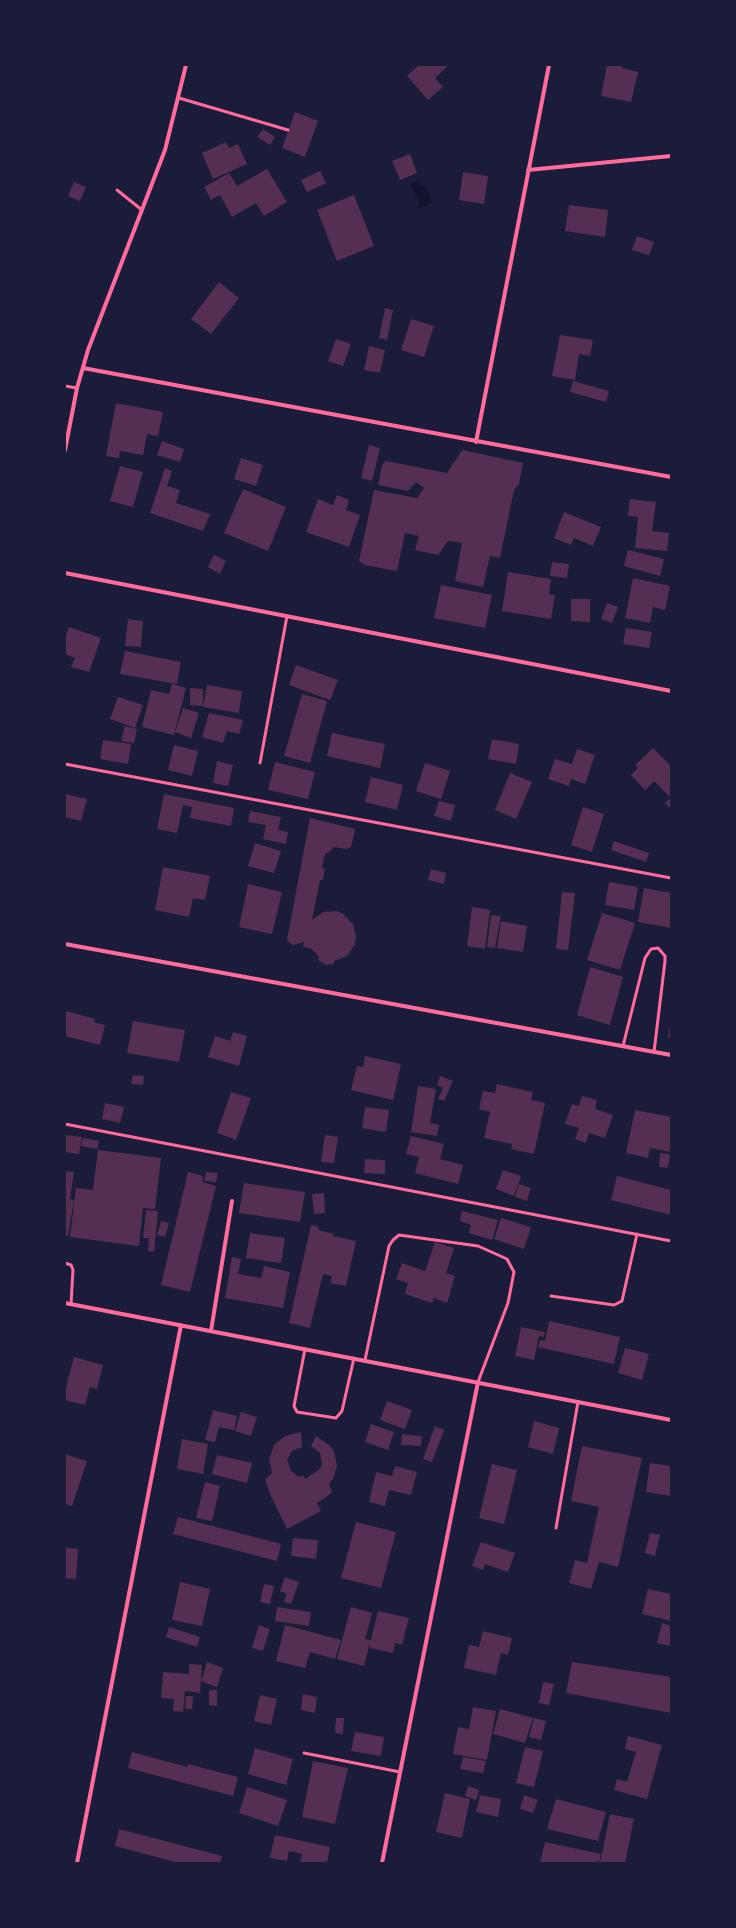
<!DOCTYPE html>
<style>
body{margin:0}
#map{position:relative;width:736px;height:1928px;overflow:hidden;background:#1b1b3a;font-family:"Times New Roman",serif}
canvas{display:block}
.frame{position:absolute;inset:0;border:66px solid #1b1b3a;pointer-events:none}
</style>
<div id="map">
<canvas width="736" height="1928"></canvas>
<div class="frame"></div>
</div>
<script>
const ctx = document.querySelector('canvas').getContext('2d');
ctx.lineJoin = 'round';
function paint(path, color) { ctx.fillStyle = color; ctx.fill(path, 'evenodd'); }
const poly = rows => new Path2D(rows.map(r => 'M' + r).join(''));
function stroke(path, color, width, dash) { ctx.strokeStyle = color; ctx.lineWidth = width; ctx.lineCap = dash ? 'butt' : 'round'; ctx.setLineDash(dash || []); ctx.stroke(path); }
const water = poly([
 [419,181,428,192,432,202,425,207,418,207,419,200,410,184]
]);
const building = poly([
 [419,65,449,65,435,78,443,87,428,100,407,76],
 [607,65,622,65,622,68,638,72,631,102,601,96],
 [295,112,318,121,305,157,282,148],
 [263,129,275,137,270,145,257,137],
 [226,142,229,148,238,144,247,164,213,179,202,153],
 [410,154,417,173,400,180,392,161],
 [267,169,287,202,264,216,256,203,232,217,220,195,211,200,204,187,229,173,237,186],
 [320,171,326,183,307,192,301,180],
 [463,172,488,176,484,204,459,200],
 [74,182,86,187,80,201,68,196],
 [354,195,374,246,337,261,317,210],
 [569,205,608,210,605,237,565,231],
 [637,236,654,242,649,255,632,250],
 [219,282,239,298,211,334,191,319],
 [385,308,393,310,387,340,379,338],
 [411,319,434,326,424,357,401,350],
 [560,335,593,340,590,356,579,354,575,380,552,376],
 [336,339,351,344,343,366,328,361],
 [369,346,385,350,380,373,364,370],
 [573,381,609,391,606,402,570,392],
 [116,403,163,412,158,436,147,434,143,455,120,451,119,458,106,456],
 [162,441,184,449,180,462,157,455],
 [369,445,380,448,372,481,361,478],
 [462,450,523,463,519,484,514,490,500,558,490,556,483,587,455,581,462,543,448,541,438,555,415,550,419,536,405,533,397,571,365,565,359,561,374,490,417,498,424,488,416,482,408,491,378,485,382,465,386,461,447,473],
 [241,458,263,465,256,486,234,479],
 [120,466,143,472,133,507,110,501],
 [165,468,172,471,167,486,180,490,176,503,210,514,203,531,150,513],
 [243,489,286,507,268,551,224,533],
 [337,495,349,500,346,510,360,515,349,547,306,532,318,499,333,505],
 [630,499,656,502,652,531,669,533,667,551,635,548,638,517,628,516],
 [564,512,601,527,593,546,574,538,571,545,554,538],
 [628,550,664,559,660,576,624,566],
 [214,555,226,561,220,574,208,567],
 [552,562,569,564,567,578,550,576],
 [508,572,551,579,549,594,555,595,551,619,502,611],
 [633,578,670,586,665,610,653,607,650,623,625,618],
 [441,585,492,595,485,628,434,618],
 [571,599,590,599,590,622,571,621],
 [607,603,618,607,612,623,601,619],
 [128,619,143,621,141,647,125,646],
 [69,627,101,638,89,672,71,667,75,658,65,654,65,638],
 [626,628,652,632,649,648,623,644],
 [125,651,181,662,177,684,120,674],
 [296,665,338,680,330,700,289,685],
 [172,684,186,688,174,735,142,727,151,690,169,694],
 [207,685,242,691,239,713,203,707],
 [190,688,203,689,203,706,190,705],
 [302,694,327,701,310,763,284,756],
 [118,697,143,705,135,728,110,719],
 [183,708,199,713,191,738,175,732],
 [209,713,243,720,239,734,227,731,223,743,202,737],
 [125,726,137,729,134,743,121,741],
 [332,733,385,744,380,768,327,756],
 [492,739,519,744,516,764,488,759],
 [103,740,131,744,128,764,100,759],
 [174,745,198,751,192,776,168,770],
 [653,748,671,766,671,809,665,803,671,798,654,781,645,790,631,775,638,768,635,765],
 [577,749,595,755,585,784,571,779,569,786,548,779,555,759,572,764],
 [217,761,233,765,228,786,213,783],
 [275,762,315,772,308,799,268,790],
 [425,763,450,771,441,799,416,791],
 [510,773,532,782,516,819,495,810],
 [371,777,403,785,397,810,365,802],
 [65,794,87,799,81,821,65,817],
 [164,794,234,808,231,826,190,818,192,807,183,805,177,833,157,829],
 [439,801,455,805,451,821,434,816],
 [583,807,604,814,592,852,571,845],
 [250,811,281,817,278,830,288,832,286,844,263,839,266,825,248,822],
 [310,818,355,829,351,847,347,849,333,847,331,851,325,854,322,868,325,869,323,880,320,880,312,920,323,912,337,911,343,914,353,924,356,937,355,944,347,956,334,961,334,964,326,965,318,960,319,956,310,948,303,947,304,942,292,945,287,940],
 [614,841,649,853,646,862,611,850],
 [255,843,281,851,274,873,248,866],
 [163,867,210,876,205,900,193,898,189,917,155,910],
 [431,869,446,873,444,884,428,880],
 [609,882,638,887,634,910,605,905],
 [248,884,282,892,272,934,239,927],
 [644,888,671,893,671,928,638,922],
 [562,892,575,893,568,950,556,949],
 [472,907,490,910,485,949,467,946],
 [602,913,635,923,620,970,587,960],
 [491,915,501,916,495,948,487,947],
 [501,921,527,926,523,952,497,948],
 [590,967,623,977,610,1025,577,1015],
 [66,1011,95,1019,94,1022,105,1025,100,1045,65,1036],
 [133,1021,185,1030,179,1062,127,1053],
 [670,1025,671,1025,671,1038,668,1038],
 [233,1032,247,1036,239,1066,208,1057,215,1036,230,1041],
 [365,1056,401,1064,393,1100,351,1090,357,1066,363,1067],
 [133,1075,144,1076,143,1085,131,1084],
 [440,1076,453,1081,444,1101,438,1099,443,1088,437,1085],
 [497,1084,533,1092,531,1100,545,1103,534,1154,511,1149,512,1144,484,1138,490,1112,479,1109,483,1091,495,1093],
 [418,1086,436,1089,430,1123,439,1125,437,1136,411,1132],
 [231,1092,251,1098,236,1140,217,1133],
 [582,1096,597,1100,595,1109,613,1115,605,1138,589,1133,586,1143,575,1139,579,1128,565,1124,572,1104,579,1106],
 [105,1103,124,1107,120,1123,102,1119],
 [365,1107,389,1110,386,1132,362,1128],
 [635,1110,671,1117,671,1152,650,1148,648,1158,626,1153],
 [65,1135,82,1137,79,1154,65,1152],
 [325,1135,338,1137,334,1163,321,1162],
 [411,1136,444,1144,440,1159,463,1165,458,1184,415,1173,419,1157,406,1154],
 [83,1138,99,1141,97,1149,81,1146],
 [98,1150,161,1158,155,1209,143,1208,139,1246,70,1237,76,1188,93,1190],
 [660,1153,670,1154,668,1168,659,1167],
 [365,1159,385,1160,385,1174,364,1173],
 [503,1170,521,1176,514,1196,496,1189],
 [65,1171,74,1172,70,1199,74,1200,68,1236,65,1236],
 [188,1172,203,1176,202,1182,216,1186,190,1292,161,1285],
 [206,1172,218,1173,216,1182,204,1181],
 [617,1176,671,1190,671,1215,611,1200],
 [244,1183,305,1192,300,1222,239,1213],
 [519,1184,531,1188,527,1201,515,1197],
 [324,1193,325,1213,314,1214,312,1194],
 [146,1210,158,1211,154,1252,148,1251,149,1238,143,1238],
 [462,1211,498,1220,492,1240,469,1233,471,1225,460,1221],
 [501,1218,531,1227,524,1249,494,1239],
 [161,1221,169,1223,165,1237,157,1235],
 [311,1225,319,1227,318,1230,334,1234,333,1236,356,1241,346,1286,330,1283,332,1276,323,1274,310,1328,289,1323],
 [250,1233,285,1238,281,1263,246,1258],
 [435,1242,454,1248,446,1273,455,1276,447,1303,434,1298,432,1303,405,1294,408,1283,396,1279,402,1263,425,1271],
 [232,1257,241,1259,238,1274,261,1278,264,1266,290,1272,283,1308,225,1298],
 [549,1321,620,1337,614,1364,538,1347,540,1340,545,1341],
 [521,1327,545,1332,544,1337,539,1336,534,1360,515,1356],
 [625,1348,649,1354,642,1380,618,1373],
 [74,1357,103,1365,97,1389,90,1387,85,1405,65,1400,65,1390],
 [387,1401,412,1410,405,1429,380,1420],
 [213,1410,237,1416,234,1430,219,1427,215,1442,205,1440],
 [241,1412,257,1417,251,1436,235,1431],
 [534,1421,559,1428,553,1454,528,1447],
 [371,1424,394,1432,388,1450,365,1442],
 [435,1426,444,1430,432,1462,423,1459],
 [301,1432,302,1447,292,1451,287,1460,291,1471,299,1477,303,1475,305,1479,320,1469,322,1464,320,1453,311,1446,316,1436,329,1445,334,1451,337,1466,333,1479,329,1484,332,1493,317,1503,321,1511,287,1529,269,1492,265,1479,272,1473,269,1459,274,1445,285,1436],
 [402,1434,422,1436,421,1446,401,1445],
 [182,1439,208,1444,203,1474,177,1469],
 [582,1446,642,1458,618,1567,599,1562,591,1589,569,1583,575,1560,587,1563,599,1507,571,1501],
 [65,1454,87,1461,72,1506,65,1504],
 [217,1455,252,1463,247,1483,212,1474],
 [650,1463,671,1466,671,1496,646,1492],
 [492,1464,517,1470,504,1524,479,1518],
 [395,1466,417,1472,411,1495,389,1490,385,1506,369,1502,376,1472,392,1476],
 [205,1482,220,1486,212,1521,196,1518],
 [178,1517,281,1544,277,1561,173,1534],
 [356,1522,396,1532,381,1588,341,1578],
 [650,1533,660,1535,655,1556,645,1553],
 [293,1538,318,1540,316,1559,291,1556],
 [481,1542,515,1553,508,1572,485,1564,483,1570,472,1566],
 [65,1548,78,1549,76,1579,65,1578],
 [285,1577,299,1582,291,1604,284,1602,287,1594,280,1591],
 [180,1582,210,1589,202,1626,172,1620],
 [264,1584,274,1586,270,1604,260,1602],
 [648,1589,671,1594,671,1621,642,1614],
 [277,1607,311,1612,309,1626,275,1621],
 [351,1607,372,1613,365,1639,371,1640,378,1611,409,1618,402,1645,395,1643,393,1653,370,1648,370,1643,364,1666,337,1659],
 [662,1623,671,1626,671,1646,657,1643],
 [259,1625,270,1629,263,1651,252,1648],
 [285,1625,341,1640,335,1659,310,1652,305,1668,276,1661],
 [169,1627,200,1637,197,1647,166,1637],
 [483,1631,512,1638,508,1655,501,1653,496,1675,464,1668,469,1645,479,1647],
 [207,1662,223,1668,217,1687,201,1681],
 [572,1662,671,1677,671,1713,566,1693],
 [189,1664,202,1665,200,1693,185,1691,183,1712,173,1711,174,1699,161,1698,163,1672,189,1674],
 [543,1682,554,1684,549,1705,539,1703],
 [209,1690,217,1690,217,1706,209,1705],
 [303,1694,317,1697,315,1713,301,1710],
 [260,1695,277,1699,271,1725,254,1721],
 [186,1696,193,1696,192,1709,185,1709],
 [473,1707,496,1711,487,1760,453,1754,458,1727,469,1729],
 [500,1709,533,1718,525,1743,493,1734],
 [336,1718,344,1718,343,1734,335,1733],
 [534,1718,546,1721,541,1740,529,1737],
 [355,1732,384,1737,381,1756,351,1751],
 [628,1736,662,1745,647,1799,614,1790,617,1779,627,1782,636,1752,625,1749],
 [525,1747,543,1751,534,1787,516,1783],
 [255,1748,293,1759,286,1785,248,1774],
 [132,1752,187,1767,188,1764,238,1777,233,1796,128,1768],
 [463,1757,486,1761,483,1773,460,1769],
 [313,1761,348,1768,335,1824,302,1817],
 [468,1786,479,1790,476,1800,465,1796],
 [247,1787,287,1800,278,1826,239,1813],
 [445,1793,470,1799,462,1838,436,1832],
 [480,1795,501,1799,498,1817,476,1812],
 [524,1795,538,1800,533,1813,520,1809],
 [556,1799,606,1812,598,1841,547,1829],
 [610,1814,634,1819,625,1863,600,1863],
 [119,1829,222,1856,220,1863,179,1863,115,1846],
 [275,1835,330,1847,327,1863,300,1863,302,1854,289,1851,287,1861,270,1858],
 [545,1842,601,1854,599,1863,540,1863]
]);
const service = poly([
 [179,98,288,130],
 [117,190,142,210],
 [65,386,77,388],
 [260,763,287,616],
 [65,764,671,878],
 [623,1046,645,958,651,949,658,948,665,956,665,961,654,1052],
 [65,1124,671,1241],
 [65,1263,71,1265,73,1270,71,1304],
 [551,1296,614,1305,622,1301,637,1234],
 [305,1349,294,1406,297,1412,336,1418,342,1411,354,1358],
 [365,1360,389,1246,393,1240,399,1235,478,1246,507,1259,514,1272,508,1303,478,1382],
 [556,1528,578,1402],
 [304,1753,400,1772]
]);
const minor = poly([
 [528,170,671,156],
 [83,368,671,477],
 [476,442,549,65],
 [65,450,77,388,88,350,165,150,186,65],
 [65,573,671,691],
 [65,944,671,1055],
 [65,1303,671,1420],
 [211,1331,232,1201],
 [77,1863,181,1325],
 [382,1863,478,1382]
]);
paint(water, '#12122b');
paint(building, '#542f53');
stroke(service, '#ff6b9d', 3);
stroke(minor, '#ff6b9d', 4);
</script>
